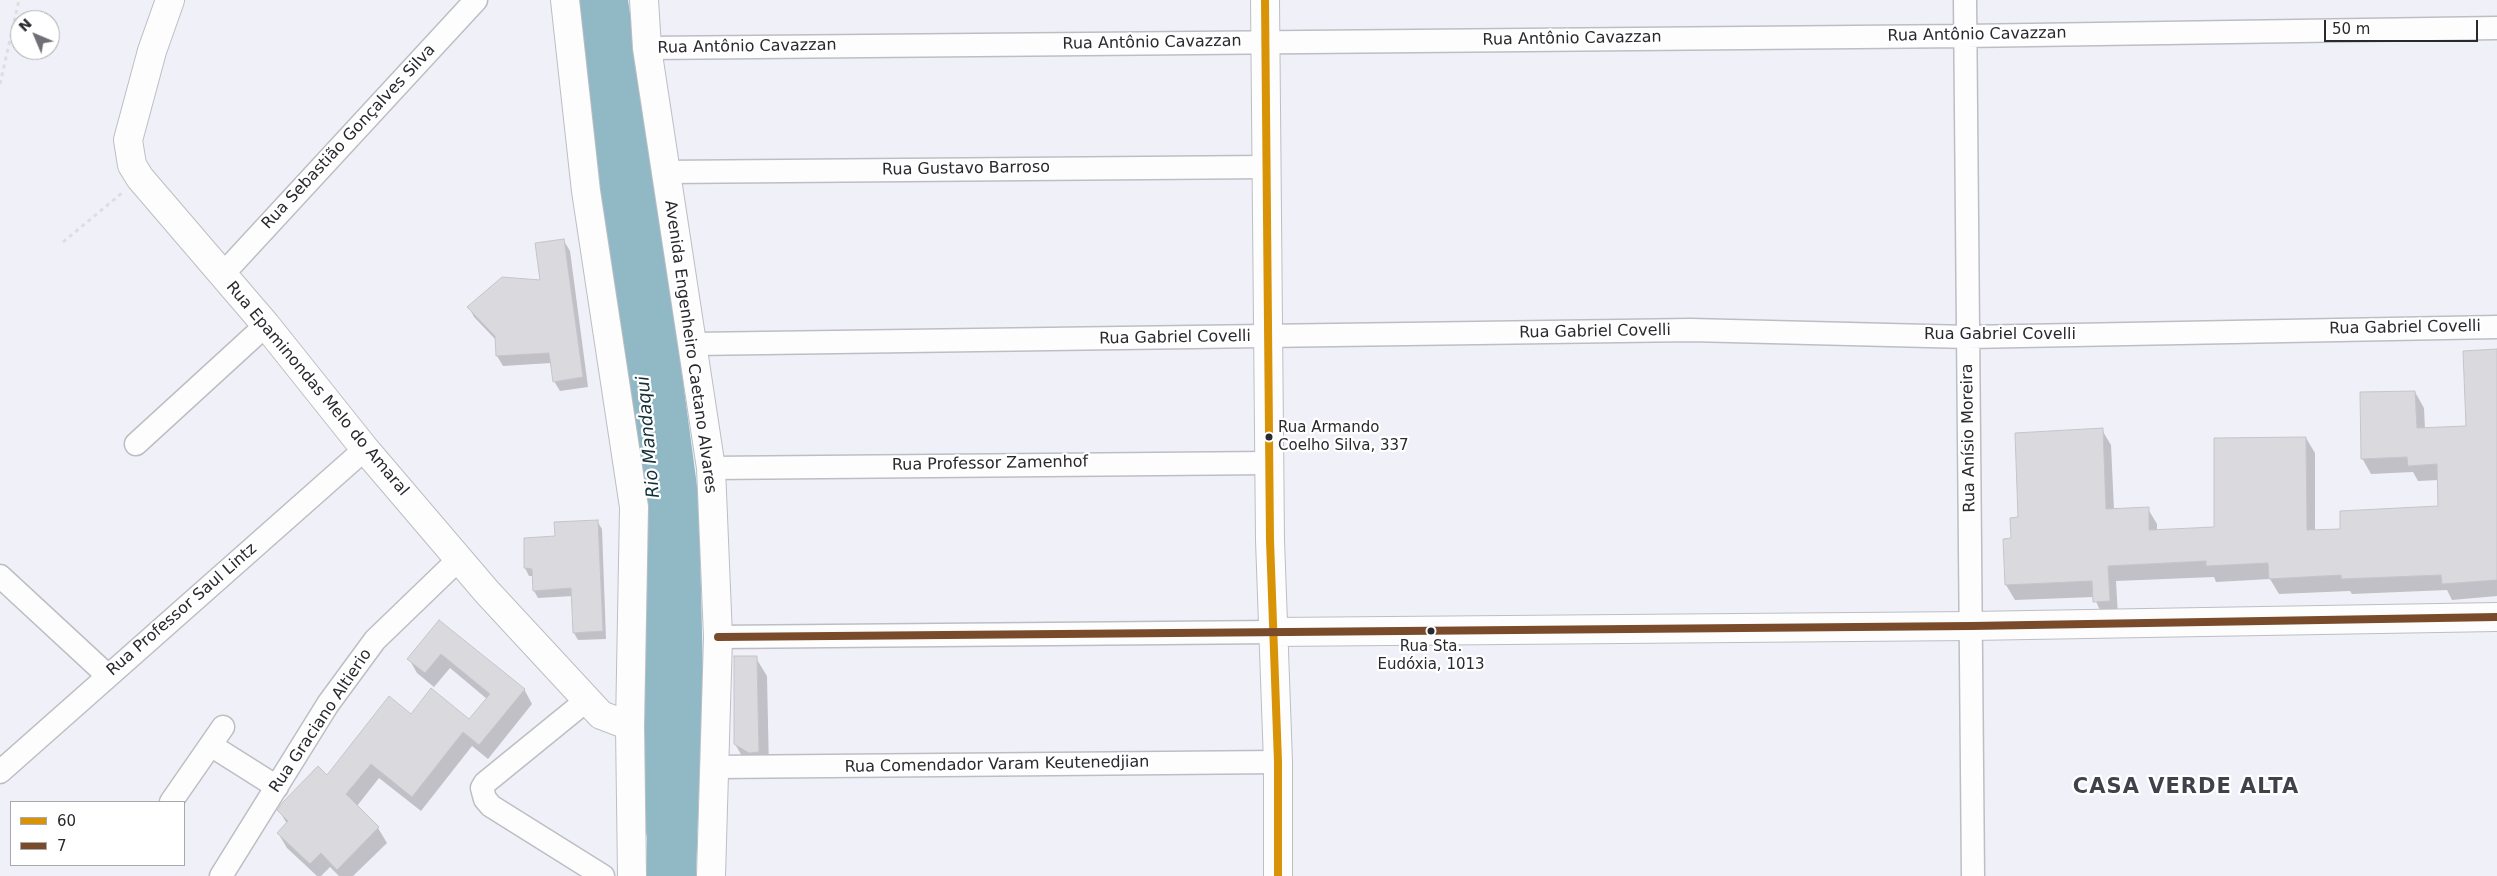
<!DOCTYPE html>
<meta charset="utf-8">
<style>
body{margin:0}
#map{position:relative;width:2497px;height:876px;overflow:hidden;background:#f0f1f8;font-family:"DejaVu Sans",sans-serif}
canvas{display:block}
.legend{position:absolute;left:10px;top:801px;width:175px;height:65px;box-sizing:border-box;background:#fff;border:1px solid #a9a9ab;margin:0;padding:6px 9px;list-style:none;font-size:15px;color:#29292e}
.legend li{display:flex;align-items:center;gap:10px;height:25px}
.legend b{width:25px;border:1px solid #a9a9ab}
.north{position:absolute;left:10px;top:10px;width:50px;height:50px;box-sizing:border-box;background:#fff;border:1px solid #a9a9ab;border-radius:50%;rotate:315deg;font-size:14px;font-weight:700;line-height:20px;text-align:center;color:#29292e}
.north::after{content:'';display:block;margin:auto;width:18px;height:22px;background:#6f6f75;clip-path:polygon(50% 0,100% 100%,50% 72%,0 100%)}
.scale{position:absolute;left:2324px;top:20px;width:154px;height:22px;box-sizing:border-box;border:2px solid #29292e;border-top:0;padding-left:6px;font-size:15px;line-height:18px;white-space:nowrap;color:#29292e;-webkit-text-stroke:4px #fff;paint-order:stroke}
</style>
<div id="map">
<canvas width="2497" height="876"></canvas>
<ul class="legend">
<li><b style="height:6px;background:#d89307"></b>60</li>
<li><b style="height:6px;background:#7a4b2a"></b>7</li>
</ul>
<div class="north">N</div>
<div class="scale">50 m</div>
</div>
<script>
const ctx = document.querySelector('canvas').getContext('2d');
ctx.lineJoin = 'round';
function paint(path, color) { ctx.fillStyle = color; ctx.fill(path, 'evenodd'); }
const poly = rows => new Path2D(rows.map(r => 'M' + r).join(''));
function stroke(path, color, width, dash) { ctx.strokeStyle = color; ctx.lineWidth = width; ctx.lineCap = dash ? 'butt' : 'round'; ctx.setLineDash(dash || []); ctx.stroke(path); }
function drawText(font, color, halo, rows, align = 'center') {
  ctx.font = font + ' "DejaVu Sans",sans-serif'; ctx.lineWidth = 4.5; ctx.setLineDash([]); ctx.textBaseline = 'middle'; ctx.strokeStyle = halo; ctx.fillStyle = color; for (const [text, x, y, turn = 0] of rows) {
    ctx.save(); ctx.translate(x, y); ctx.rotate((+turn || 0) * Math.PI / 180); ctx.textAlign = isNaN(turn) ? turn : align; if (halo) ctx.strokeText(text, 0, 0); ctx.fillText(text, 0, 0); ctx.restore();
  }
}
const water = poly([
 [571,0,628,0,670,284,699,501,703,678,696,876,646,876,647,837,642,816,645,729,645,571]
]);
const shadow = poly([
 [564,241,570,251,588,387,560,391,554,381,551,363,503,366,497,356,496,340,474,317,469,307,541,281],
 [2497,352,2497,596,2452,600,2447,590,2352,594,2350,591,2279,594,2270,579,2216,582,2214,577,2116,581,2118,616,2103,617,2094,597,2015,600,2006,585,2012,540,2020,518,2102,430,2111,445,2114,510,2148,509,2157,524,2157,530,2216,528,2306,438,2315,453,2315,531,2341,530,2440,507,2439,480,2418,481,2413,472,2371,474,2362,458,2415,392,2424,408,2425,429,2468,427],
 [597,521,602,529,606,639,578,640,574,633,573,596,538,598,534,591,533,576,529,576,525,568,556,537],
 [439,621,524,689,532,704,488,759,472,746,421,811,379,778,357,806,378,828,387,843,353,876,339,876,330,867,321,876,317,876,287,848,278,833,287,824,279,810,411,716,470,721,487,699,450,668,434,687,417,673,409,659],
 [756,658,767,676,769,770,746,763,735,744]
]);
const building = poly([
 [564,239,583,377,553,382,549,353,496,356,495,336,467,307,502,277,540,280,535,243,564,239],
 [2497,349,2497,580,2442,584,2441,575,2341,579,2341,575,2269,579,2268,563,2206,566,2206,561,2108,566,2110,601,2093,602,2092,581,2005,585,2003,539,2011,538,2010,518,2018,517,2015,433,2103,428,2106,509,2149,507,2149,530,2214,527,2214,438,2306,437,2307,530,2340,529,2340,511,2438,506,2437,464,2408,466,2407,457,2361,459,2360,392,2415,391,2417,428,2466,426,2463,351,2497,349],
 [598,520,603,631,573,633,571,588,533,591,532,569,524,568,524,538,555,536,554,522,598,520],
 [439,620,525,689,479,745,463,732,412,797,371,764,346,794,379,827,337,870,321,853,310,864,277,833,288,821,277,810,283,802,318,766,327,775,389,696,411,714,431,688,469,719,490,694,441,654,425,673,407,659,439,620],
 [734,656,757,656,759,752,749,753,734,744,734,656]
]);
const path = poly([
 [0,84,19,0],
 [63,242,122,193]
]);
const minor = poly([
 [1965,0,1973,876],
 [647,48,1965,36,2497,28],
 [665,172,1266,167],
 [223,274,476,0],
 [693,344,1691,330,1968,337,2497,327],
 [136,444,266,325],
 [711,468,1269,463],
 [0,576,107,675],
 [718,637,1274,632],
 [587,700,485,783,482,788,485,799,491,806,603,876],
 [212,746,277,787],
 [716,767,1278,762],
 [0,772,365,449],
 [171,802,223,727],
 [221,876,328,704,375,640,459,559]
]);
const tertiary = poly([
 [170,0,152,51,128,140,132,165,140,178,266,325,365,449,487,592,601,715,630,726],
 [1265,0,1270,540,1278,762,1278,876],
 [1274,632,1971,626,2497,617]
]);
const primary = poly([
 [565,0,586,191,634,507,630,726,632,876],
 [644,0,647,48,711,468,718,637,711,876]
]);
const bus1 = poly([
 [1265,0,1270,540,1278,762,1278,876]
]);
const bus2 = poly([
 [718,637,1971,626,2497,617]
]);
const markers = [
 [1269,437,4.5,"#29292e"],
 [1431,631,4.5,"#29292e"]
];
const busNames = [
 ["Rua Armando",1278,428],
 ["Coelho Silva, 337",1278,446],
 ["Rua Sta.",1431,647,"center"],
 ["Eudóxia, 1013",1431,665,"center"]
];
const streetNames = [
 ["Rua Antônio Cavazzan",1977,35,-1],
 ["Rua Antônio Cavazzan",1572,39,-1],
 ["Rua Antônio Cavazzan",1152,43,-1],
 ["Rua Antônio Cavazzan",747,47,-1],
 ["Rua Sebastião Gonçalves Silva",349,137,-47],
 ["Rua Gustavo Barroso",966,169,-1],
 ["Rua Gabriel Covelli",2405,328,-1],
 ["Rua Gabriel Covelli",1595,332,-1],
 ["Rua Gabriel Covelli",2000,335],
 ["Rua Gabriel Covelli",1175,338,-1],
 ["Avenida Engenheiro Caetano Alvares",690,347,82],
 ["Rua Epaminondas Melo do Amaral",317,389,50],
 ["Rua Anísio Moreira",1969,438,-91],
 ["Rua Professor Zamenhof",990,464,-1],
 ["Rua Professor Saul Lintz",182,610,-41],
 ["Rua Graciano Altierio",321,721,-56],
 ["Rua Comendador Varam Keutenedjian",997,765,-1]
];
const waterNames = [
 ["Rio Mandaqui",649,437,-95]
];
const districtNames = [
 ["CASA VERDE ALTA",2186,788]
];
paint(water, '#90b8c5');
paint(shadow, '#0003');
paint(building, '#dad9de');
stroke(building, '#c6c4ca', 1);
stroke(minor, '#bdbec4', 25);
stroke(tertiary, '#bdbec4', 30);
stroke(primary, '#bdbec4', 30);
stroke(path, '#dddee0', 3, [4, 4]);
stroke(minor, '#fdfdfe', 22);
stroke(tertiary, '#fdfdfe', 28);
stroke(primary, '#fdfdfe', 28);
stroke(bus1, '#d89307', 8);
stroke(bus2, '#7a4b2a', 8);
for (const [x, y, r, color] of markers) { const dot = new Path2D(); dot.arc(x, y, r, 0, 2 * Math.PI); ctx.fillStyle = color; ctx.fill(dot); stroke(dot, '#fff', 2); }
drawText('15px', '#29292e', '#fff', busNames, 'left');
drawText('16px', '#29292e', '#fff', streetNames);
drawText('italic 18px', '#133038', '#fff', waterNames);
ctx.letterSpacing = '1px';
drawText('bold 21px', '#40414b', '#fff', districtNames);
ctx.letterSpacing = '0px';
</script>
